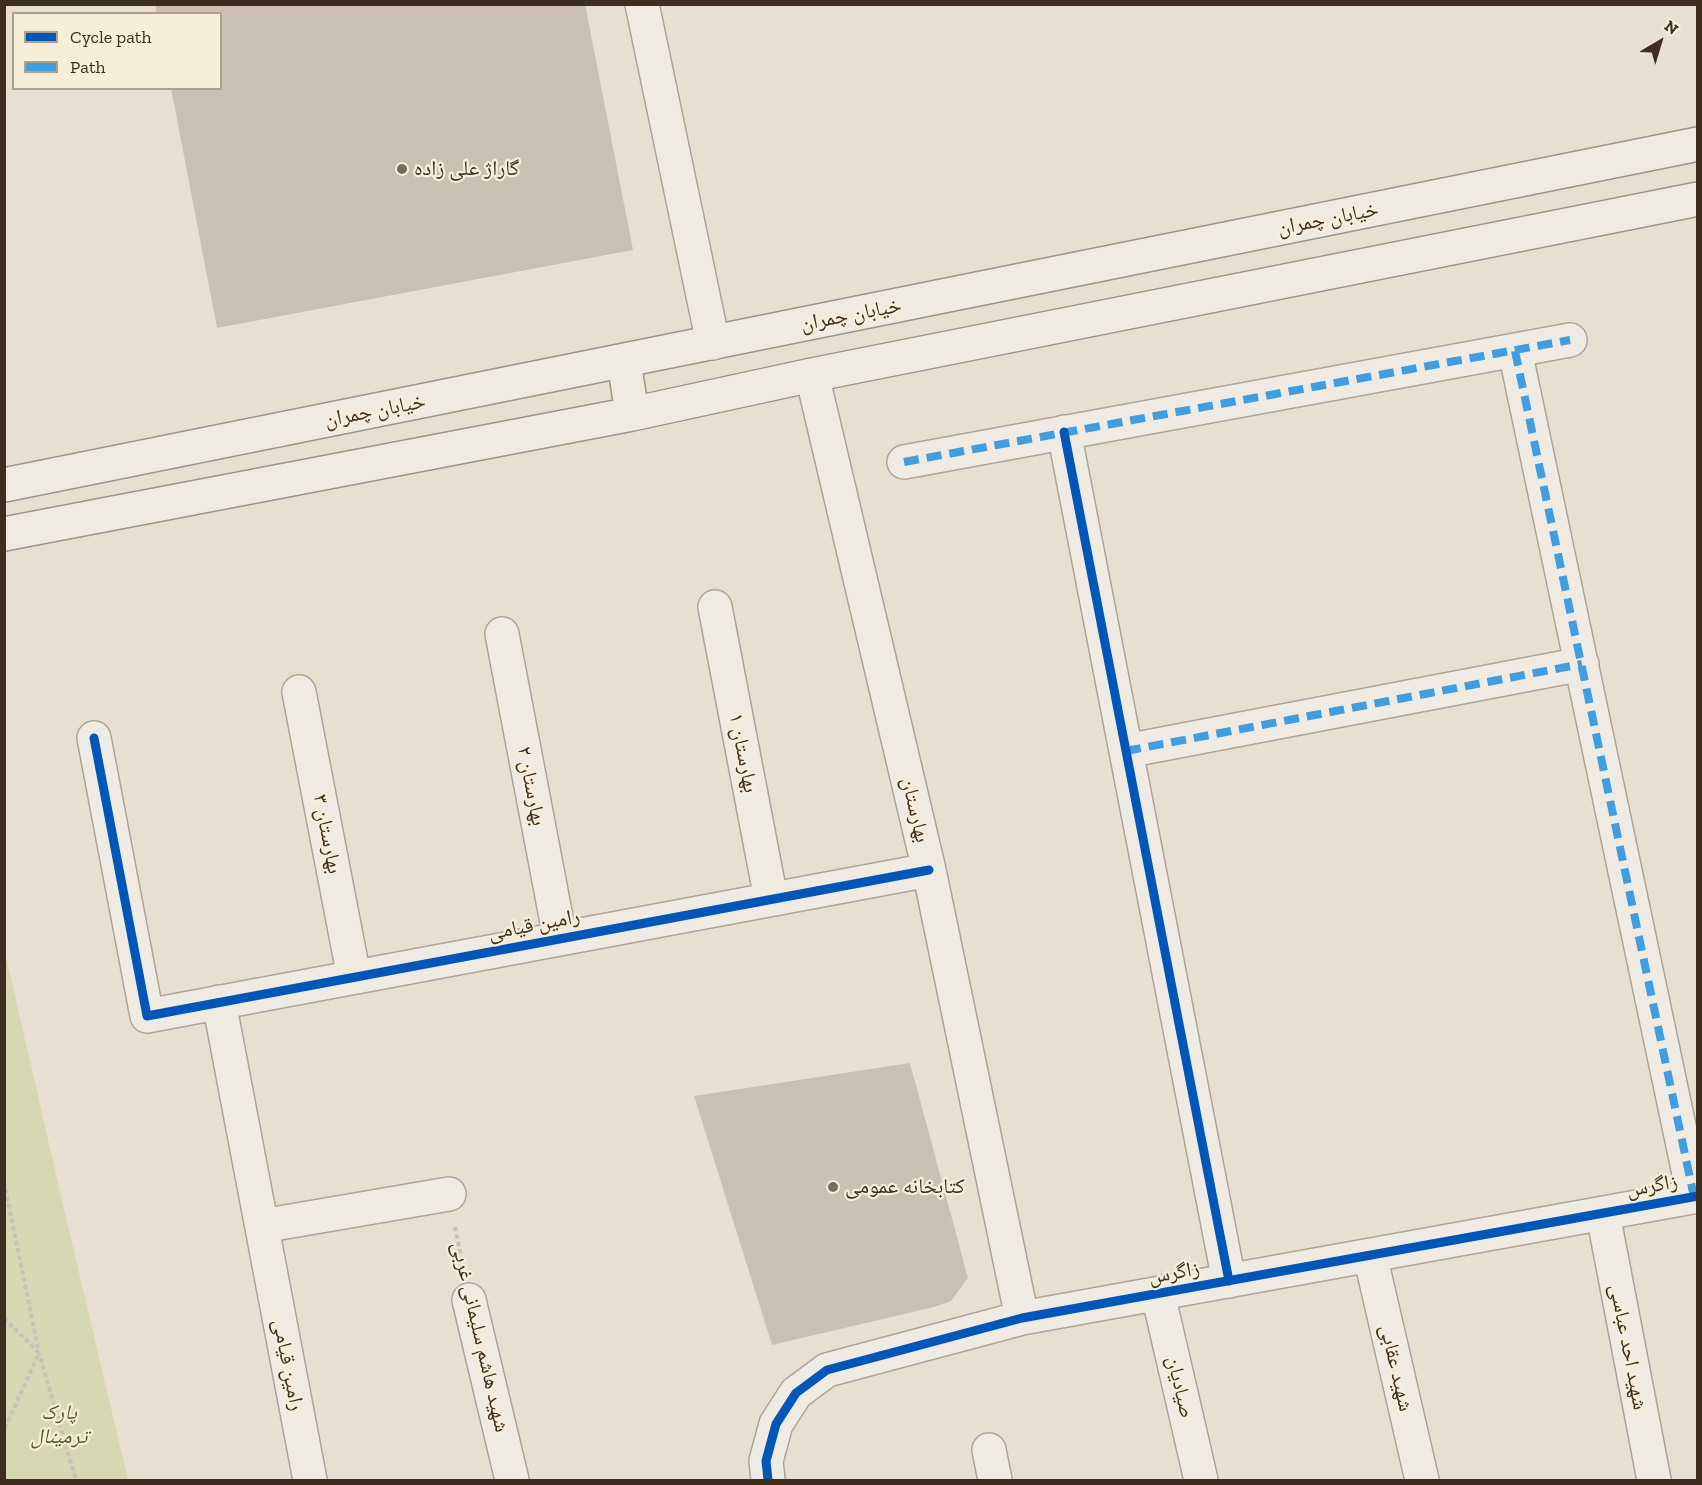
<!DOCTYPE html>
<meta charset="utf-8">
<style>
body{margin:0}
#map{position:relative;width:1702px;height:1485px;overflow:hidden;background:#e7e0d1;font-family:"Zilla Slab",serif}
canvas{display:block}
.frame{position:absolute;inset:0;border:6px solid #3d2e20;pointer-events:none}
.legend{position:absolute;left:12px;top:12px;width:210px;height:78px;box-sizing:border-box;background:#f7eed8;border:2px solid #ada18e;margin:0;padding:8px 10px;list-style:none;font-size:18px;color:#3d2e20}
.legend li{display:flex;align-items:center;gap:12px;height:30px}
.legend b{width:30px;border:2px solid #ada18e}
.north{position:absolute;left:1630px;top:12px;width:60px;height:60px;-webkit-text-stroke:4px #f7eed8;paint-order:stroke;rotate:38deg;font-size:16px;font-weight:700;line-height:24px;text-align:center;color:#3d2e20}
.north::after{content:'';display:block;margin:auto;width:21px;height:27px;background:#3d2e20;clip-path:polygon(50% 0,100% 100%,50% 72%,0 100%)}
</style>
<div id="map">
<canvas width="1702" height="1485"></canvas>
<div class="frame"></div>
<ul class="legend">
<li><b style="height:8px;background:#0057b8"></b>Cycle path</li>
<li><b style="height:8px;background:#3f9de0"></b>Path</li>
</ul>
<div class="north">N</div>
</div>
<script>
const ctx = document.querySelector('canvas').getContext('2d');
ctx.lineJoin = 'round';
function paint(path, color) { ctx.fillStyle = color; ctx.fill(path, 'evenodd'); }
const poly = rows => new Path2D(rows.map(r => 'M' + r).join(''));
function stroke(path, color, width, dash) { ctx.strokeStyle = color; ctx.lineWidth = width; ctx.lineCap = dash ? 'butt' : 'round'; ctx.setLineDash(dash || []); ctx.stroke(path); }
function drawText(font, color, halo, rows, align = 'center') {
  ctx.font = font + ' "Zilla Slab","Noto Naskh Arabic",serif'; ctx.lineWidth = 4.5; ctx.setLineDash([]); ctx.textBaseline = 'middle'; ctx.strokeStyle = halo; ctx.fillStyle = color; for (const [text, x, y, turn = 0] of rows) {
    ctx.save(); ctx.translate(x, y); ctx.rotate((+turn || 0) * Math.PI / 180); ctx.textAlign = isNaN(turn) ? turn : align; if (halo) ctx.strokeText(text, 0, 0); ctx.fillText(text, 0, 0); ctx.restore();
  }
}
const green = poly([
 [4,948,60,1192,128,1480,5,1480]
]);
const building = poly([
 [155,4,585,4,633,250,217,328,171,88,220,88,220,14,157,14],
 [910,1063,968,1278,951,1301,934,1307,772,1345,694,1096]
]);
const path = poly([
 [4,1182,39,1353,76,1480],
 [455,1227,463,1267],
 [4,1318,39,1353,4,1430]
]);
const street = poly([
 [642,4,713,343],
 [1515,351,1694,1197],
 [812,375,929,870,1022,1318],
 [1064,432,1229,1281],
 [904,462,1570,340],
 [715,607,771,899],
 [502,634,560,938],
 [299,692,354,977],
 [94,738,147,1016,929,870],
 [1126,751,1582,664],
 [219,1002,310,1480],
 [1603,1214,1654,1480],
 [262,1226,449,1194],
 [1370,1255,1422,1480],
 [1158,1294,1201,1480],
 [469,1300,512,1480],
 [989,1450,995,1480],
 [768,1480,766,1461,776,1424,796,1393,827,1370,1022,1318,1698,1196]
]);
const secondary = poly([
 [624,361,632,414],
 [4,485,1698,144],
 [4,534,632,414,812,375,1698,199]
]);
const quiet = poly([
 [1515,351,1694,1197],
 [904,462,1570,340],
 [1126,751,1582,664]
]);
const cycleway = poly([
 [1064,432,1229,1281],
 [94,738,147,1016,929,870],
 [768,1480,766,1461,776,1424,796,1393,827,1370,1022,1318,1698,1196]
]);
const markers = [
 [402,169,6,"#786c5e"],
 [833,1187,6,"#786c5e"]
];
const poiNames = [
 ["گاراژ علی زاده",414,169],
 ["کتابخانه عمومی",845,1187]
];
const streetNames = [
 ["خیابان چمران",1328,219,-11],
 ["خیابان چمران",851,315,-11],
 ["خیابان چمران",375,411,-11],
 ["بهارستان ۱",743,753,79],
 ["بهارستان ۲",531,786,79],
 ["بهارستان",915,810,77],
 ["بهارستان ۳",327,834,79],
 ["رامین قیامی",534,925,-11],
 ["زاگرس",1652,1186,-10],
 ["زاگرس",1174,1273,-10],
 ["شهید هاشم سلیمانی غربی",480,1337,77],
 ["شهید احد عباسی",1628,1347,79],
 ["رامین قیامی",288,1365,79],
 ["شهید عقابی",1396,1368,77],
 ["صیادیان",1180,1387,77]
];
const parkNames = [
 ["پارک",59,1413],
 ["ترمینال",59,1437]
];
paint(green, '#d6d7b3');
paint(building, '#cbbfb2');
stroke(street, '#ada599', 36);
stroke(secondary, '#9c958a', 36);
stroke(path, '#c8c2b9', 4, [4.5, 3]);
stroke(street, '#efebe3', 33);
stroke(secondary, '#efebe3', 33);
stroke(quiet, '#3f9de0', 8, [15, 8]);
stroke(cycleway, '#0057b8', 9);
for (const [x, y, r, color] of markers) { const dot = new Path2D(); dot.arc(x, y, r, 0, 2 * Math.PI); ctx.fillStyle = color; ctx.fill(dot); stroke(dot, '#f7eed8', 2); }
drawText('21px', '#3d2e20', '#f7eed8', poiNames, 'left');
drawText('21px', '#3d2e20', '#f7eed8', streetNames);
drawText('italic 21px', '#4d5a26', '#f7eed8', parkNames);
</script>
